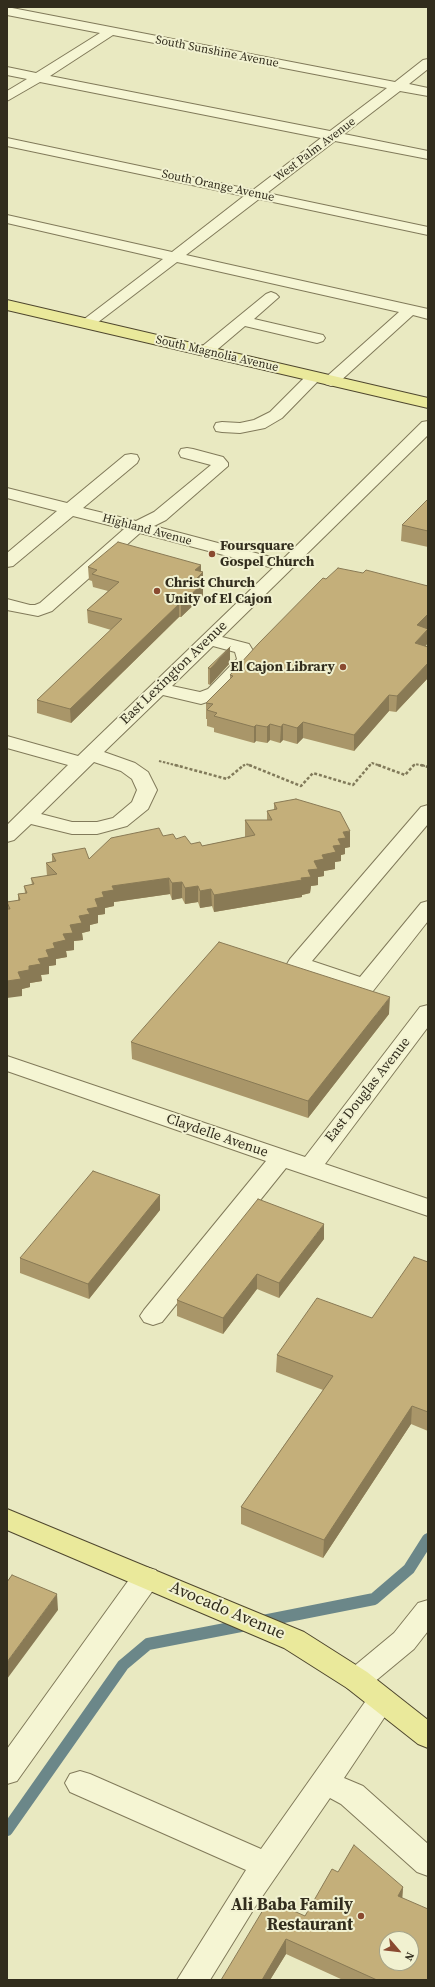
<!DOCTYPE html>
<style>
body{margin:0}
#map{position:relative;width:435px;height:1987px;overflow:hidden;background:#e9e9c1;font-family:"Source Serif 4",serif}
canvas{display:block}
.frame{position:absolute;inset:0;border:8px solid #322d1d;pointer-events:none}
.north{position:absolute;left:379px;top:1931px;width:40px;height:40px;box-sizing:border-box;background:#f1f1d0;border:1px solid #a5a388;border-radius:50%;rotate:118deg;font-size:11px;font-weight:700;line-height:16px;text-align:center;color:#322d1d}
.north::after{content:'';display:block;margin:auto;width:14px;height:18px;background:#8a4a30;clip-path:polygon(50% 0,100% 100%,50% 72%,0 100%)}
</style>
<div id="map">
<canvas width="435" height="1987"></canvas>
<div class="frame"></div>
<div class="north">N</div>
</div>
<script>
const ctx = document.querySelector('canvas').getContext('2d');
ctx.lineJoin = 'round';
const poly = rows => new Path2D(rows.map(r => 'M' + r).join(''));
function stroke(path, color, width, dash) { ctx.strokeStyle = color; ctx.lineWidth = width; ctx.lineCap = dash ? 'butt' : 'round'; ctx.setLineDash(dash || []); ctx.stroke(path); }
function paint(path, color) { ctx.fillStyle = color; ctx.fill(path, 'evenodd'); }
function drawText(font, color, halo, rows, align = 'center') {
  ctx.font = font + ' "Source Serif 4",serif'; ctx.lineWidth = 4; ctx.setLineDash([]); ctx.textBaseline = 'middle'; ctx.strokeStyle = halo; ctx.fillStyle = color; for (const [text, x, y, turn = 0] of rows) {
    ctx.save(); ctx.translate(x, y); ctx.rotate((+turn || 0) * Math.PI / 180); ctx.textAlign = isNaN(turn) ? turn : align; if (halo) ctx.strokeText(text, 0, 0); ctx.fillText(text, 0, 0); ctx.restore();
  }
}
const stream = poly([
 [263,1621,374,1599,409,1569,428,1539],
 [7,1830,123,1665,148,1644,246,1625]
]);
const pathFar1 = poly([
 [159,761,179,766],
 [243,766,246,764,252,766],
 [369,766,372,763,381,766],
 [413,766,415,764,425,766]
]);
const path = poly([
 [175,765,227,779,244,765],
 [249,765,301,786,313,773,353,785,370,765],
 [378,765,405,775,414,765],
 [421,765,428,767]
]);
const minor = poly([
 [7,7,395,82,423,60,428,59,428,69,409,84,428,88,428,96,400,91,344,134,428,151,428,159,335,141,267,193,428,227,428,235,259,199,186,255,428,309,428,319,413,315,337,384,331,386,325,384,323,381,325,378,399,312,177,262,93,326,83,326,80,323,83,320,163,259,7,223,7,215,172,252,244,196,7,146,7,138,253,190,321,138,40,82,7,101,7,91,27,79,7,75,7,67,36,73,100,33,7,15,7,7],
 [113,35,387,88,330,131,50,76,113,35],
 [271,292,276,294,279,297,254,319,323,335,325,338,323,341,317,343,245,326,212,354,200,354,198,351,200,348,266,294,271,292],
 [314,372,320,374,322,377,282,418,265,428,240,433,222,432,216,431,214,427,216,423,222,422,240,423,254,420,270,412,308,374,314,372],
 [428,421,428,435,222,637,249,644,255,654,256,660,222,697,201,704,163,695,104,752,135,763,148,772,157,790,148,809,127,826,97,834,72,834,31,824,14,840,7,842,7,825,68,765,7,748,7,736,78,756,273,568,140,533,52,611,38,616,7,610,7,599,30,605,35,605,40,603,124,529,73,516,13,566,7,567,7,553,57,511,7,498,7,488,67,503,125,455,131,454,137,455,139,459,137,463,83,508,136,521,154,512,211,465,181,457,179,453,181,449,187,448,193,449,223,457,228,463,228,466,166,520,154,526,282,560,422,422,428,421],
 [213,646,235,652,237,659,208,689,200,692,172,686,213,646],
 [94,762,121,771,132,779,137,790,132,802,113,818,97,822,72,822,41,814,94,762],
 [428,805,428,824,312,961,360,977,421,903,428,901,428,921,373,991,365,993,357,991,290,969,287,964,290,959,421,807,428,805],
 [428,1005,428,1027,325,1164,428,1199,428,1216,286,1168,162,1322,153,1325,144,1322,140,1316,144,1310,266,1161,7,1071,7,1056,305,1157,420,1007,428,1005],
 [146,1567,156,1570,160,1578,156,1586,17,1781,7,1784,7,1749,136,1570,146,1567],
 [428,1600,428,1631,414,1649,367,1688,357,1691,347,1688,343,1680,347,1672,394,1633,418,1603,428,1600],
 [382,1688,392,1692,396,1700,344,1778,363,1786,428,1844,428,1876,417,1872,341,1804,330,1798,255,1907,210,1980,177,1980,246,1870,70,1792,65,1783,70,1774,80,1771,90,1774,261,1849,372,1692,382,1688]
]);
const major = poly([
 [7,300,428,398,428,408,7,310,7,300],
 [7,1509,304,1632,367,1672,428,1720,428,1748,418,1744,347,1688,284,1648,7,1530,7,1509]
]);
const wall = poly([
 [428,499,428,547,401,541,402,525],
 [201,565,201,571,203,572,203,596,181,617,179,617,71,723,37,713,37,700,111,630,88,623,87,610,108,591,93,587,92,581,89,580,88,567],
 [363,573,428,586,428,630,427,644,426,646,428,647,428,678,396,712,389,711,354,751,303,738,297,744,283,740,280,743,270,740,267,743,256,741,254,743,214,732,214,728,207,726,207,719,206,719,206,703,230,679,230,675,326,579],
 [230,663,210,685,208,684,208,668],
 [274,803,350,847,345,848,345,854,341,855,341,861,335,862,335,869,324,871,324,876,318,877,318,885,311,886,310,893,302,895,302,897,214,912,212,906,200,908,198,902,185,904,182,898,172,900,170,894,114,902,114,906,105,908,105,914,98,915,98,923,90,925,90,931,82,933,83,940,74,941,74,950,66,951,67,957,56,959,56,965,49,966,49,974,41,975,42,981,30,983,30,987,22,989,22,996,8,909,7,902,18,901,18,894,25,893,24,886,32,885,31,878,47,876,46,863,52,862,52,854,89,859,163,836,191,844,202,846,245,837,245,820,267,820,267,811,274,810],
 [389,1014,308,1118,132,1059,131,1042],
 [160,1195,160,1210,89,1299,20,1273,20,1258],
 [324,1239,279,1298,257,1289,223,1334,177,1316,177,1300],
 [428,1262,428,1431,411,1424,323,1558,241,1524,241,1507,323,1390,276,1372,277,1355,372,1318],
 [338,1872,403,1887,402,1898,428,1980,343,1980,286,1954,270,1980,221,1980,305,1916]
]);
const shadedWall = poly([
 [201,565,201,574,203,572,203,596,181,617,181,604,195,570],
 [179,604,179,617,71,723,70,709],
 [428,614,428,628,416,641,417,625],
 [428,629,427,644,414,659,415,643],
 [230,647,230,663,210,685,210,669],
 [428,663,428,678,396,712,397,696],
 [389,695,389,711,354,751,354,735],
 [303,722,303,738,297,744,297,728],
 [270,724,270,740,267,743,267,727],
 [283,724,283,740,280,743,281,727],
 [256,725,256,741,254,743,254,727],
 [350,831,350,847,345,848,345,854,341,855,341,861,335,862,335,869,324,871,324,876,318,877,318,885,311,886,310,893,302,895,302,897,214,912,214,895,301,878,314,861,333,846,343,832],
 [169,878,170,894,114,902,114,906,105,908,105,914,98,915,98,923,90,925,90,931,82,933,83,940,74,941,74,950,66,951,67,957,56,959,56,965,49,966,49,974,41,975,42,981,30,983,30,987,22,989,22,996,7,998,7,981,18,972,29,966,38,959,46,950,63,934,70,925,87,909,95,899,102,892,112,886],
 [182,882,182,898,172,900,172,883],
 [198,886,198,902,185,904,185,888],
 [211,889,212,906,200,908,200,891],
 [390,997,389,1014,308,1118,308,1101],
 [160,1195,160,1210,89,1299,88,1284],
 [324,1224,324,1239,279,1298,279,1283],
 [257,1274,257,1289,223,1334,223,1318],
 [412,1406,411,1424,323,1558,324,1540],
 [57,1594,58,1610,7,1679,7,1662],
 [403,1887,402,1902,398,1896],
 [286,1939,286,1954,270,1980,262,1980]
]);
const building = poly([
 [428,499,428,531,402,525,428,499],
 [118,542,201,565,195,570,203,572,195,580,203,583,181,604,179,604,70,709,37,700,122,619,87,610,119,582,92,574,97,570,88,567,118,542],
 [338,568,363,573,366,570,428,586,428,614,417,625,428,629,415,643,428,647,428,663,397,696,389,695,354,735,303,722,297,728,283,724,281,727,270,724,267,727,256,725,254,727,214,716,217,713,207,710,213,704,206,703,233,676,230,675,258,644,323,578,326,579,338,568],
 [230,647,210,669,208,668,230,647],
 [296,799,340,812,350,831,343,832,346,838,338,839,341,845,333,846,336,852,322,855,324,859,314,861,318,869,308,870,311,877,301,878,302,880,214,895,211,889,200,891,198,886,185,888,182,882,172,883,169,878,112,886,114,890,102,892,104,897,95,899,98,907,87,909,90,914,79,916,82,923,70,925,73,933,63,934,66,940,53,943,55,948,46,950,49,957,38,959,41,964,29,966,29,970,18,972,21,979,7,981,7,909,10,909,7,902,20,900,18,894,27,893,24,886,34,884,31,878,57,874,46,863,56,861,52,854,85,848,89,859,111,838,159,828,163,836,173,834,176,839,185,836,191,844,200,842,202,846,255,835,245,820,272,820,267,811,277,809,274,803,296,799],
 [219,942,390,997,308,1101,131,1042,219,942],
 [93,1171,160,1195,88,1284,20,1258,93,1171],
 [258,1199,324,1224,279,1283,257,1274,223,1318,177,1300,258,1199],
 [414,1257,428,1262,428,1412,412,1406,324,1540,241,1507,333,1376,277,1355,317,1298,372,1318,414,1257],
 [12,1575,57,1594,7,1662,7,1582,12,1575],
 [354,1845,403,1887,398,1896,428,1909,428,1980,377,1980,286,1939,262,1980,221,1980,269,1900,305,1916,332,1869,338,1872,354,1845],
 [387,1939,411,1939,411,1963,387,1963,387,1939]
]);
const markers = [
 [212,554,4,"#8a4a30"],
 [157,591,4,"#8a4a30"],
 [343,667,4,"#8a4a30"],
 [361,1916,4,"#8a4a30"]
];
const farStreetnames = [
 ["South Sunshine Avenue",217,52,11],
 ["West Palm Avenue",315,150,-37],
 ["South Orange Avenue",218,186,12],
 ["South Magnolia Avenue",217,354,13],
 ["Highland Avenue",147,530,15]
];
const poiNames = [
 ["Foursquare",220,546],
 ["Gospel Church",220,562],
 ["Christ Church",165,583],
 ["Unity of El Cajon",165,599],
 ["El Cajon Library",335,667,"right"]
];
const streetNames = [
 ["East Lexington Avenue",174,673,-44],
 ["East Douglas Avenue",368,1090,-52],
 ["Claydelle Avenue",217,1136,19]
];
const nearStreetnames = [
 ["Avocado Avenue",227,1611,23]
];
const nearPoinames = [
 ["Ali Baba Family",353,1906],
 ["Restaurant",353,1926]
];
stroke(stream, '#6b8789', 12);
stroke(minor, '#817a5a', 2);
stroke(major, '#4f472e', 2);
stroke(pathFar1, '#817a5a', 2, [2.5, 1.5]);
stroke(path, '#817a5a', 2.5, [3, 2]);
paint(minor, '#f5f5d3');
paint(major, '#eae99b');
paint(wall, '#a99669');
paint(shadedWall, '#897a55');
paint(building, '#c4af7a');
stroke(building, '#897a55', 1);
for (const [x, y, r, color] of markers) { const dot = new Path2D(); dot.arc(x, y, r, 0, 2 * Math.PI); ctx.fillStyle = color; ctx.fill(dot); stroke(dot, '#f1f1d0', 1.5); }
drawText('12px', '#322d1d', '#f1f1d0', farStreetnames);
drawText('bold 14px', '#322d1d', '#f1f1d0', poiNames, 'left');
drawText('14px', '#322d1d', '#f1f1d0', streetNames);
drawText('17px', '#322d1d', '#f1f1d0', nearStreetnames);
drawText('bold 17px', '#322d1d', '#f1f1d0', nearPoinames, 'right');
</script>
